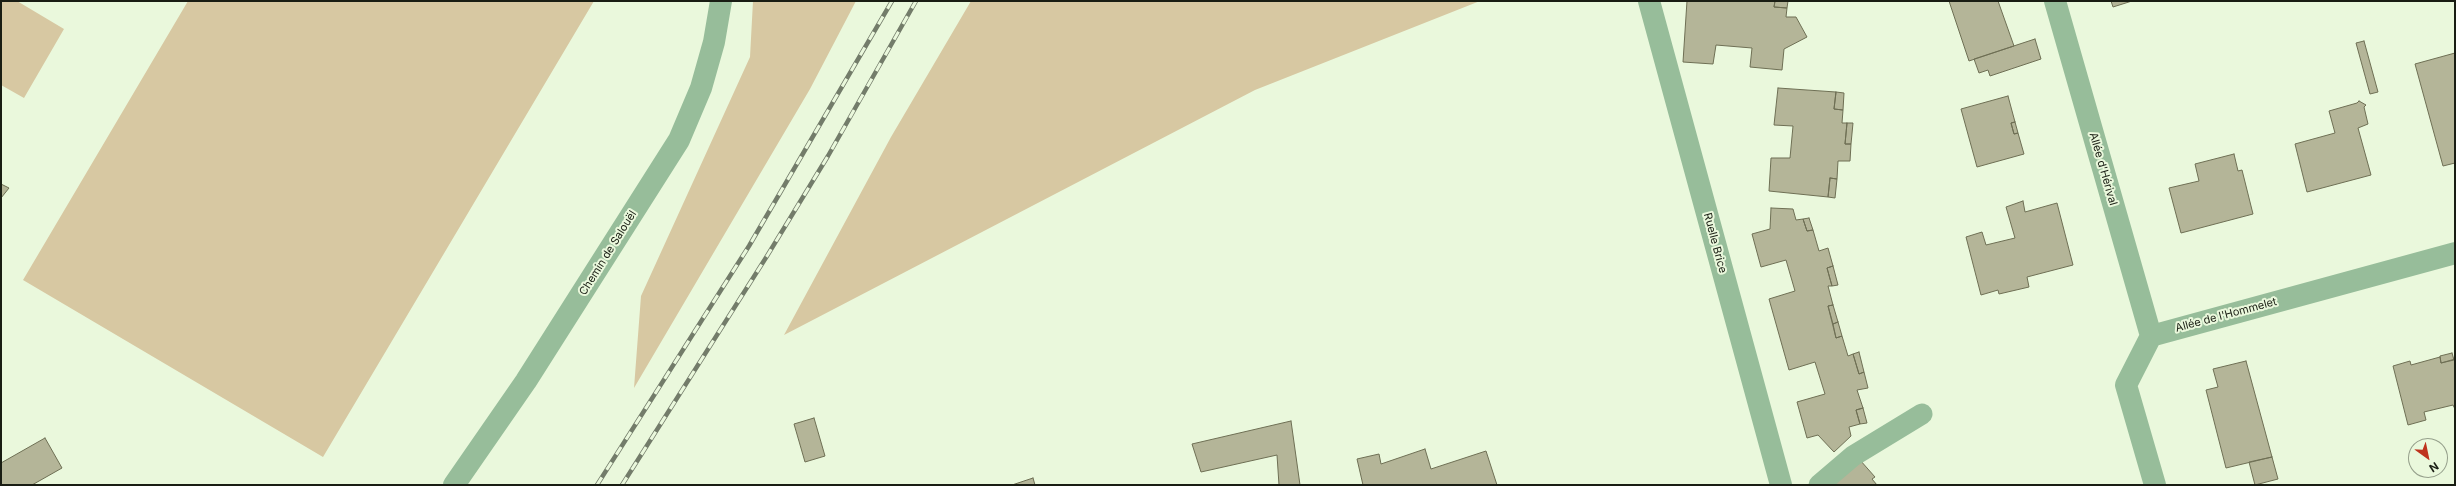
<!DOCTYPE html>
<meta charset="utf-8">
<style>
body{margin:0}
#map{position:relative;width:2456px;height:486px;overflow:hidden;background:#eaf8dc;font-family:Inter,sans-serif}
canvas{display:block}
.frame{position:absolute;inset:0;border:2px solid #191d13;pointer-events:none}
.north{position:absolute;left:2408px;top:438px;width:40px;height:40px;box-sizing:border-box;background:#eaf8dc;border:1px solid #96a08c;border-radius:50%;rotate:147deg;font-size:11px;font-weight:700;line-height:16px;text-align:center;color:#191d13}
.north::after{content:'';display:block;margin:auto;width:14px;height:18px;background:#bf331e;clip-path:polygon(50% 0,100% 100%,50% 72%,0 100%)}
</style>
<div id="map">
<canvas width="2456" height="486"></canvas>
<div class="frame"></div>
<div class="north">N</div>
</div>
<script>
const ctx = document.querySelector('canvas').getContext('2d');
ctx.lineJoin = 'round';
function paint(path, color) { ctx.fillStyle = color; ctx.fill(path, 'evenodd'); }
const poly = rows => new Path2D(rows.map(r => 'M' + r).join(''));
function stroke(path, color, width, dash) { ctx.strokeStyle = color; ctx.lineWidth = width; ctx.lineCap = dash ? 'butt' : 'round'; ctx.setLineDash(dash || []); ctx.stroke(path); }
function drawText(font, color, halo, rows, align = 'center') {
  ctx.font = font + ' Inter,sans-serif'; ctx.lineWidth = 4; ctx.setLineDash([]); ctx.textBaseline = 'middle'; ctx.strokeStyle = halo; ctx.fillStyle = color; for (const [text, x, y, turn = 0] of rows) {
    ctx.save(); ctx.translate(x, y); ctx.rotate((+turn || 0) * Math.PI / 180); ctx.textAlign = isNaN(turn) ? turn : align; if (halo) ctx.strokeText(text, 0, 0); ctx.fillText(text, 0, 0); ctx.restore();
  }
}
const green = poly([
 [1,1,17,1,64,29,24,98,1,85],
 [188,1,594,1,323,457,23,280],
 [753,1,856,1,810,89,634,388,641,296,750,57],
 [971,1,1480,1,1255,90,784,335,891,137]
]);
const building = poly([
 [1687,1,1775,1,1774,7,1787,8,1786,17,1796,17,1807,37,1784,49,1782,70,1750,67,1752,48,1716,45,1713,64,1683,62,1687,1],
 [1775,1,1788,1,1787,8,1774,7,1775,1],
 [1949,1,1998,1,2014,46,1969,61,1949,1],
 [2111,1,2132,1,2113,7,2111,1],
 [2035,39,2041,59,1990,76,1988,70,1979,73,1974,59,2035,39],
 [2364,41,2378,92,2370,94,2356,43,2364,41],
 [2455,53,2455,163,2443,166,2415,64,2455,53],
 [1778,88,1836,92,1834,109,1843,110,1842,123,1847,123,1845,144,1851,144,1850,161,1838,161,1837,179,1830,178,1828,197,1769,191,1771,158,1790,158,1793,126,1774,125,1778,88],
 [1836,92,1844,93,1843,110,1834,109,1836,92],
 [2008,96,2015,122,2011,123,2014,134,2018,133,2024,154,1977,167,1961,109,2008,96],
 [2359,101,2366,105,2364,107,2368,124,2358,128,2371,175,2307,192,2295,144,2335,133,2329,111,2357,103,2359,101],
 [2015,122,2018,133,2014,134,2011,123,2015,122],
 [1847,123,1853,123,1851,144,1845,144,1847,123],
 [2234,154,2238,171,2242,170,2253,214,2181,233,2169,188,2199,181,2195,164,2234,154],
 [1830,178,1837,179,1835,198,1828,197,1830,178],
 [1,184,9,188,1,198,1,184],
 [2023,201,2025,212,2057,203,2073,265,2027,277,2029,287,1999,294,1998,290,1981,295,1966,237,1982,232,1986,245,2015,238,2006,207,2023,201],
 [1771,208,1793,209,1796,220,1803,219,1807,231,1813,230,1819,251,1828,248,1833,266,1827,268,1832,286,1828,286,1833,305,1828,306,1836,338,1842,336,1848,356,1853,354,1859,374,1864,372,1868,388,1857,390,1863,408,1856,410,1860,424,1849,427,1851,436,1834,452,1818,435,1807,438,1797,402,1825,394,1815,362,1789,370,1769,299,1795,291,1786,260,1761,267,1752,234,1770,229,1771,208],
 [1809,218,1813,230,1807,231,1803,219,1809,218],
 [1833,266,1838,285,1832,286,1827,268,1833,266],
 [1833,305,1838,322,1833,324,1828,306,1833,305],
 [1838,322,1842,336,1836,338,1833,324,1838,322],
 [1859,352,1864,372,1859,374,1853,354,1859,352],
 [2452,353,2454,360,2441,363,2440,356,2452,353],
 [2440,357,2441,363,2455,359,2455,409,2453,405,2424,412,2426,420,2408,425,2393,366,2410,361,2411,365,2440,357],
 [2246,361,2272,457,2226,468,2206,390,2218,387,2213,369,2246,361],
 [1863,408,1867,423,1860,424,1856,410,1863,408],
 [814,418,825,456,805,462,794,424,814,418],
 [1291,421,1300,485,1279,485,1277,455,1201,472,1192,444,1291,421],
 [45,438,62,468,32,485,1,485,1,463,45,438],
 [1425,449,1431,469,1486,451,1497,485,1363,485,1357,459,1379,454,1381,464,1425,449],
 [2272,457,2278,479,2255,485,2249,462,2272,457],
 [1860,460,1875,477,1872,479,1877,485,1833,485,1860,460],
 [1033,478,1035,485,1012,485,1033,478]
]);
const lane = poly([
 [1819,485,1853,456,1922,414]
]);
const street = poly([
 [1649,1,1781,485],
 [2055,1,2151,336],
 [454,485,526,381,679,140,701,88,714,42,721,1],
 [2155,485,2126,385,2151,336,2455,253]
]);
const rail = poly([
 [597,485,749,246,892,1],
 [622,485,767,256,828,156,916,1]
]);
const streetNames = [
 ["Allée d'Hérival",2103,169,74],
 ["Ruelle Brice",1715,243,75],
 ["Chemin de Salouël",608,253,-58],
 ["Allée de l'Hommelet",2226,315,-15]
];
paint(green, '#d7c8a2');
paint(building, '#b4b598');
stroke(building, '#6e6f54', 1);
stroke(lane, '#97bd9a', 21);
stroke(street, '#97bd9a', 22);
stroke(rail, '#737c6a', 4.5);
stroke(rail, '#eaf8dc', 3, [9]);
drawText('11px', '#191d13', '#eaf8dc', streetNames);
</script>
